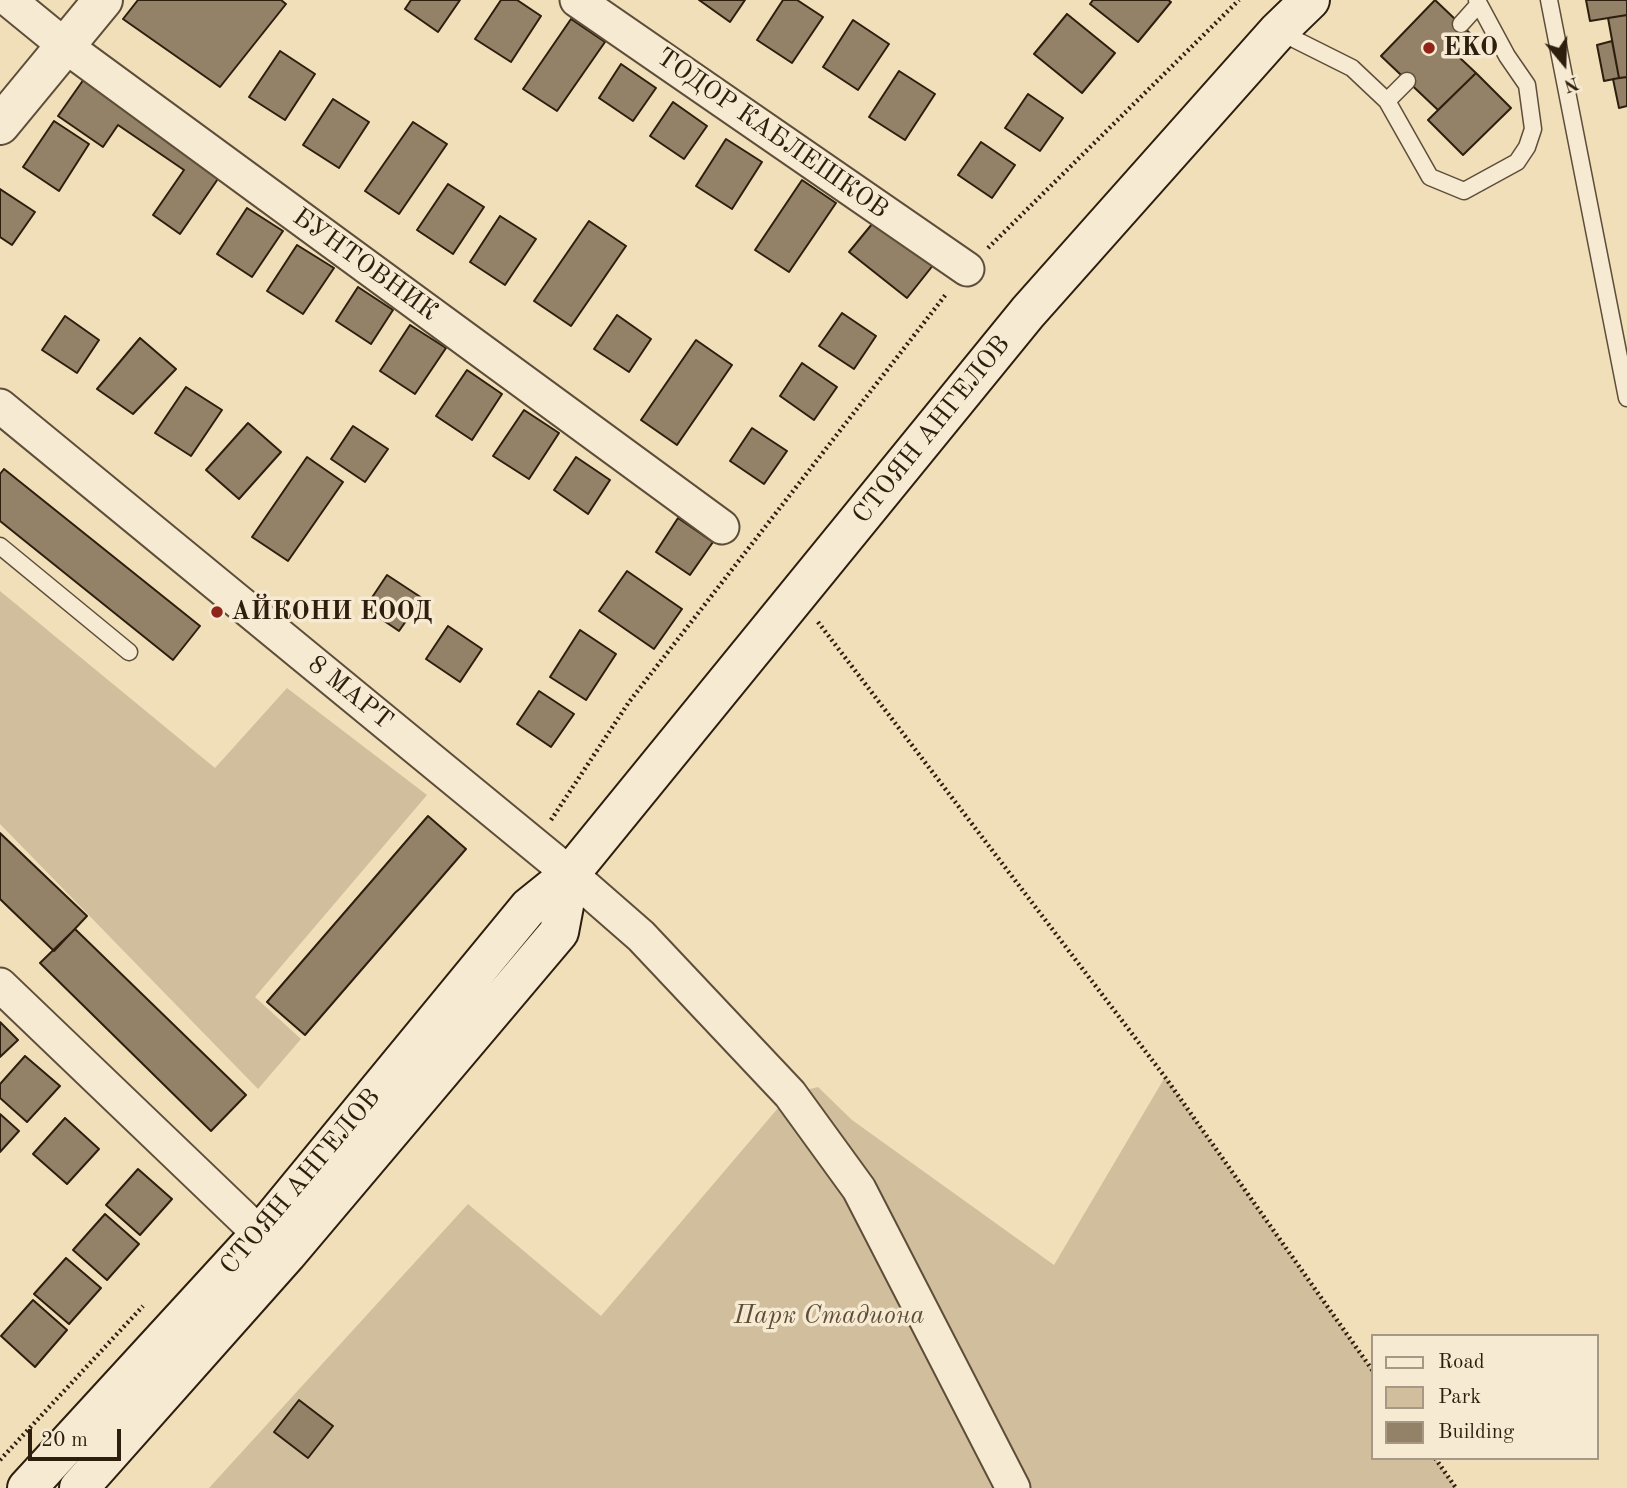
<!DOCTYPE html>
<meta charset="utf-8">
<style>
body{margin:0}
#map{position:relative;width:1627px;height:1488px;overflow:hidden;background:#f1dfba;font-family:"Old Standard TT",serif}
canvas{display:block}
.legend{position:absolute;left:1371px;top:1334px;width:228px;height:126px;box-sizing:border-box;background:#f6ead2;border:2px solid #a69884;margin:0;padding:9px 12px;list-style:none;font-size:21px;color:#2d1e0e}
.legend li{display:flex;align-items:center;gap:14px;height:35px}
.legend b{width:35px;border:2px solid #a69884}
.north{position:absolute;left:1529px;top:28px;width:70px;height:70px;-webkit-text-stroke:5px #f6ead2;paint-order:stroke;rotate:161deg;font-size:19px;font-weight:700;line-height:28px;text-align:center;color:#2d1e0e}
.north::after{content:'';display:block;margin:auto;width:24px;height:32px;background:#2d1e0e;clip-path:polygon(50% 0,100% 100%,50% 72%,0 100%)}
.scale{position:absolute;left:28px;top:1429px;width:93px;height:32px;box-sizing:border-box;border:4px solid #2d1e0e;border-top:0;padding-left:9px;font-size:21px;line-height:24px;white-space:nowrap;color:#2d1e0e;-webkit-text-stroke:5px #f6ead2;paint-order:stroke}
</style>
<div id="map">
<canvas width="1627" height="1488"></canvas>
<ul class="legend">
<li><b style="height:9px;background:#f6ead2"></b>Road</li>
<li><b style="height:19px;background:#d0be9d"></b>Park</li>
<li><b style="height:19px;background:#938267"></b>Building</li>
</ul>
<div class="north">N</div>
<div class="scale">20 m</div>
</div>
<script>
const ctx = document.querySelector('canvas').getContext('2d');
ctx.lineJoin = 'round';
function paint(path, color) { ctx.fillStyle = color; ctx.fill(path, 'evenodd'); }
const poly = rows => new Path2D(rows.map(r => 'M' + r).join(''));
function stroke(path, color, width, dash) { ctx.strokeStyle = color; ctx.lineWidth = width; ctx.lineCap = dash ? 'butt' : 'round'; ctx.setLineDash(dash || []); ctx.stroke(path); }
function drawText(font, color, halo, rows, align = 'center') {
  ctx.font = font + ' "Old Standard TT",serif'; ctx.lineWidth = 7; ctx.setLineDash([]); ctx.textBaseline = 'middle'; ctx.strokeStyle = halo; ctx.fillStyle = color; for (const [text, x, y, turn = 0] of rows) {
    ctx.save(); ctx.translate(x, y); ctx.rotate((+turn || 0) * Math.PI / 180); ctx.textAlign = isNaN(turn) ? turn : align; if (halo) ctx.strokeText(text, 0, 0); ctx.fillText(text, 0, 0); ctx.restore();
  }
}
const green = poly([
 [0,591,215,768,287,688,427,795,255,997,301,1039,258,1089,0,824],
 [1165,1077,1373,1371,1373,1458,1435,1458,1456,1488,209,1488,468,1204,601,1316,790,1094,818,1087,852,1120,1054,1265]
]);
const building = poly([
 [138,0,281,0,286,4,220,87,123,19,138,0],
 [411,0,460,0,438,32,405,9,411,0],
 [501,0,517,0,541,16,511,62,475,39,501,0],
 [699,0,745,0,730,22,699,0],
 [783,0,797,0,823,17,792,63,757,40,783,0],
 [1093,0,1168,0,1171,2,1138,42,1090,4,1093,0],
 [1435,0,1477,40,1460,58,1476,73,1438,110,1381,56,1435,0],
 [1586,0,1627,0,1627,15,1590,21,1586,0],
 [1067,14,1115,53,1082,93,1034,54,1067,14],
 [1627,15,1627,77,1619,78,1608,18,1627,15],
 [571,19,605,42,557,111,523,89,571,19],
 [853,20,889,44,858,90,823,67,853,20],
 [1612,41,1619,78,1604,81,1597,45,1612,41],
 [280,51,315,74,285,120,249,97,280,51],
 [621,64,656,88,633,121,599,98,621,64],
 [899,71,935,94,905,140,869,117,899,71],
 [1476,73,1511,108,1463,155,1428,120,1476,73],
 [1627,77,1627,106,1619,108,1613,79,1627,77],
 [84,79,222,173,180,234,153,215,184,170,118,125,103,147,58,116,84,79],
 [1028,94,1063,118,1040,151,1005,128,1028,94],
 [333,99,369,122,339,168,303,145,333,99],
 [673,102,707,126,684,159,650,136,673,102],
 [54,121,89,144,59,191,23,167,54,121],
 [413,122,447,144,399,214,365,191,413,122],
 [726,139,762,162,732,209,696,186,726,139],
 [981,142,1015,165,992,198,958,175,981,142],
 [802,180,836,203,789,272,755,250,802,180],
 [448,184,484,207,453,254,417,230,448,184],
 [0,189,35,212,12,245,0,237,0,189],
 [247,208,283,231,252,277,217,254,247,208],
 [500,216,536,239,505,285,470,262,500,216],
 [877,218,934,264,907,298,849,252,877,218],
 [589,221,626,246,571,326,534,301,589,221],
 [297,245,334,268,303,314,267,291,297,245],
 [358,287,393,310,371,344,336,321,358,287],
 [842,313,876,336,854,369,819,346,842,313],
 [617,315,651,339,629,372,594,349,617,315],
 [65,316,99,340,77,373,42,350,65,316],
 [410,325,446,348,415,394,380,371,410,325],
 [140,338,176,369,133,414,97,389,140,338],
 [696,340,732,365,677,445,641,420,696,340],
 [802,363,837,387,814,420,780,396,802,363],
 [467,370,502,394,472,440,436,416,467,370],
 [186,387,222,410,191,456,155,433,186,387],
 [524,410,559,433,529,479,493,456,524,410],
 [248,423,281,452,239,499,206,470,248,423],
 [353,426,388,449,365,482,331,459,353,426],
 [752,428,787,451,764,484,730,461,752,428],
 [307,457,343,482,288,561,252,537,307,457],
 [576,457,610,480,588,514,554,490,576,457],
 [4,469,200,626,173,660,0,521,0,474,4,469],
 [678,518,713,542,690,575,656,552,678,518],
 [627,571,682,609,654,649,599,611,627,571],
 [387,575,422,598,399,631,365,608,387,575],
 [448,626,482,649,460,682,426,659,448,626],
 [580,630,616,654,586,700,550,677,580,630],
 [539,691,574,714,551,747,517,724,539,691],
 [428,816,466,849,305,1035,267,1002,428,816],
 [0,833,87,916,54,951,0,899,0,833],
 [75,929,246,1095,211,1131,40,963,75,929],
 [0,1022,18,1040,0,1057,0,1022],
 [25,1056,60,1086,27,1122,0,1098,0,1084,25,1056],
 [0,1114,19,1131,0,1152,0,1114],
 [65,1118,99,1149,67,1184,33,1154,65,1118],
 [138,1169,172,1199,140,1235,106,1205,138,1169],
 [105,1214,139,1244,107,1280,73,1250,105,1214],
 [66,1258,101,1288,69,1324,34,1294,66,1258],
 [33,1300,67,1330,35,1367,1,1336,33,1300],
 [299,1400,333,1426,308,1458,274,1432,299,1400]
]);
const path = poly([
 [988,248,1239,0],
 [818,622,1165,1077,1373,1371],
 [551,820,629,702,947,293],
 [1435,1458,1456,1488],
 [0,1460,143,1306]
]);
const service = poly([
 [1549,0,1627,398],
 [1461,24,1479,4,1477,0],
 [1278,31,1352,68,1387,101,1430,177,1464,191,1517,162,1527,147,1533,129,1527,85,1507,56,1479,4],
 [1387,101,1407,81],
 [0,546,129,652]
]);
const minor = poly([
 [9,0,64,45,722,527],
 [577,0,967,269],
 [0,406,570,874,641,936,790,1094,859,1189,1013,1488],
 [0,985,260,1234]
]);
const tertiary = poly([
 [0,125,103,0]
]);
const secondary = poly([
 [27,1488,260,1234,529,907,570,874,1028,312,1278,31,1310,0],
 [79,1488,287,1254,559,932,570,874]
]);
const markers = [
 [1429,48,7,"#8f2418"],
 [217,612,7,"#8f2418"]
];
const poiNames = [
 ["EKO",1443,48],
 ["АЙКОНИ ЕООД",231,612]
];
const streetNames = [
 ["ТОДОР КАБЛЕШКОВ",772,134,35],
 ["БУНТОВНИК",365,265,36],
 ["СТОЯН АНГЕЛОВ",932,430,-51],
 ["8 МАРТ",350,693,39],
 ["СТОЯН АНГЕЛОВ",301,1182,-50]
];
const parkNames = [
 ["Парк Стадиона",829,1316]
];
paint(green, '#d0be9d');
paint(building, '#938267');
stroke(building, '#2d1e0e', 2);
stroke(service, '#5e4e39', 19);
stroke(minor, '#5e4e39', 37);
stroke(tertiary, '#5e4e39', 42);
stroke(secondary, '#2d1e0e', 42);
stroke(path, '#2d1e0e', 4.5, [2, 3.5]);
stroke(service, '#f6ead2', 16);
stroke(minor, '#f6ead2', 33);
stroke(tertiary, '#f6ead2', 38);
stroke(secondary, '#f6ead2', 38);
for (const [x, y, r, color] of markers) { const dot = new Path2D(); dot.arc(x, y, r, 0, 2 * Math.PI); ctx.fillStyle = color; ctx.fill(dot); stroke(dot, '#f6ead2', 2.5); }
drawText('bold 26px', '#2d1e0e', '#f6ead2', poiNames, 'left');
drawText('26px', '#2d1e0e', '#f6ead2', streetNames);
drawText('italic 26px', '#5e4e39', '#f6ead2', parkNames);
</script>
